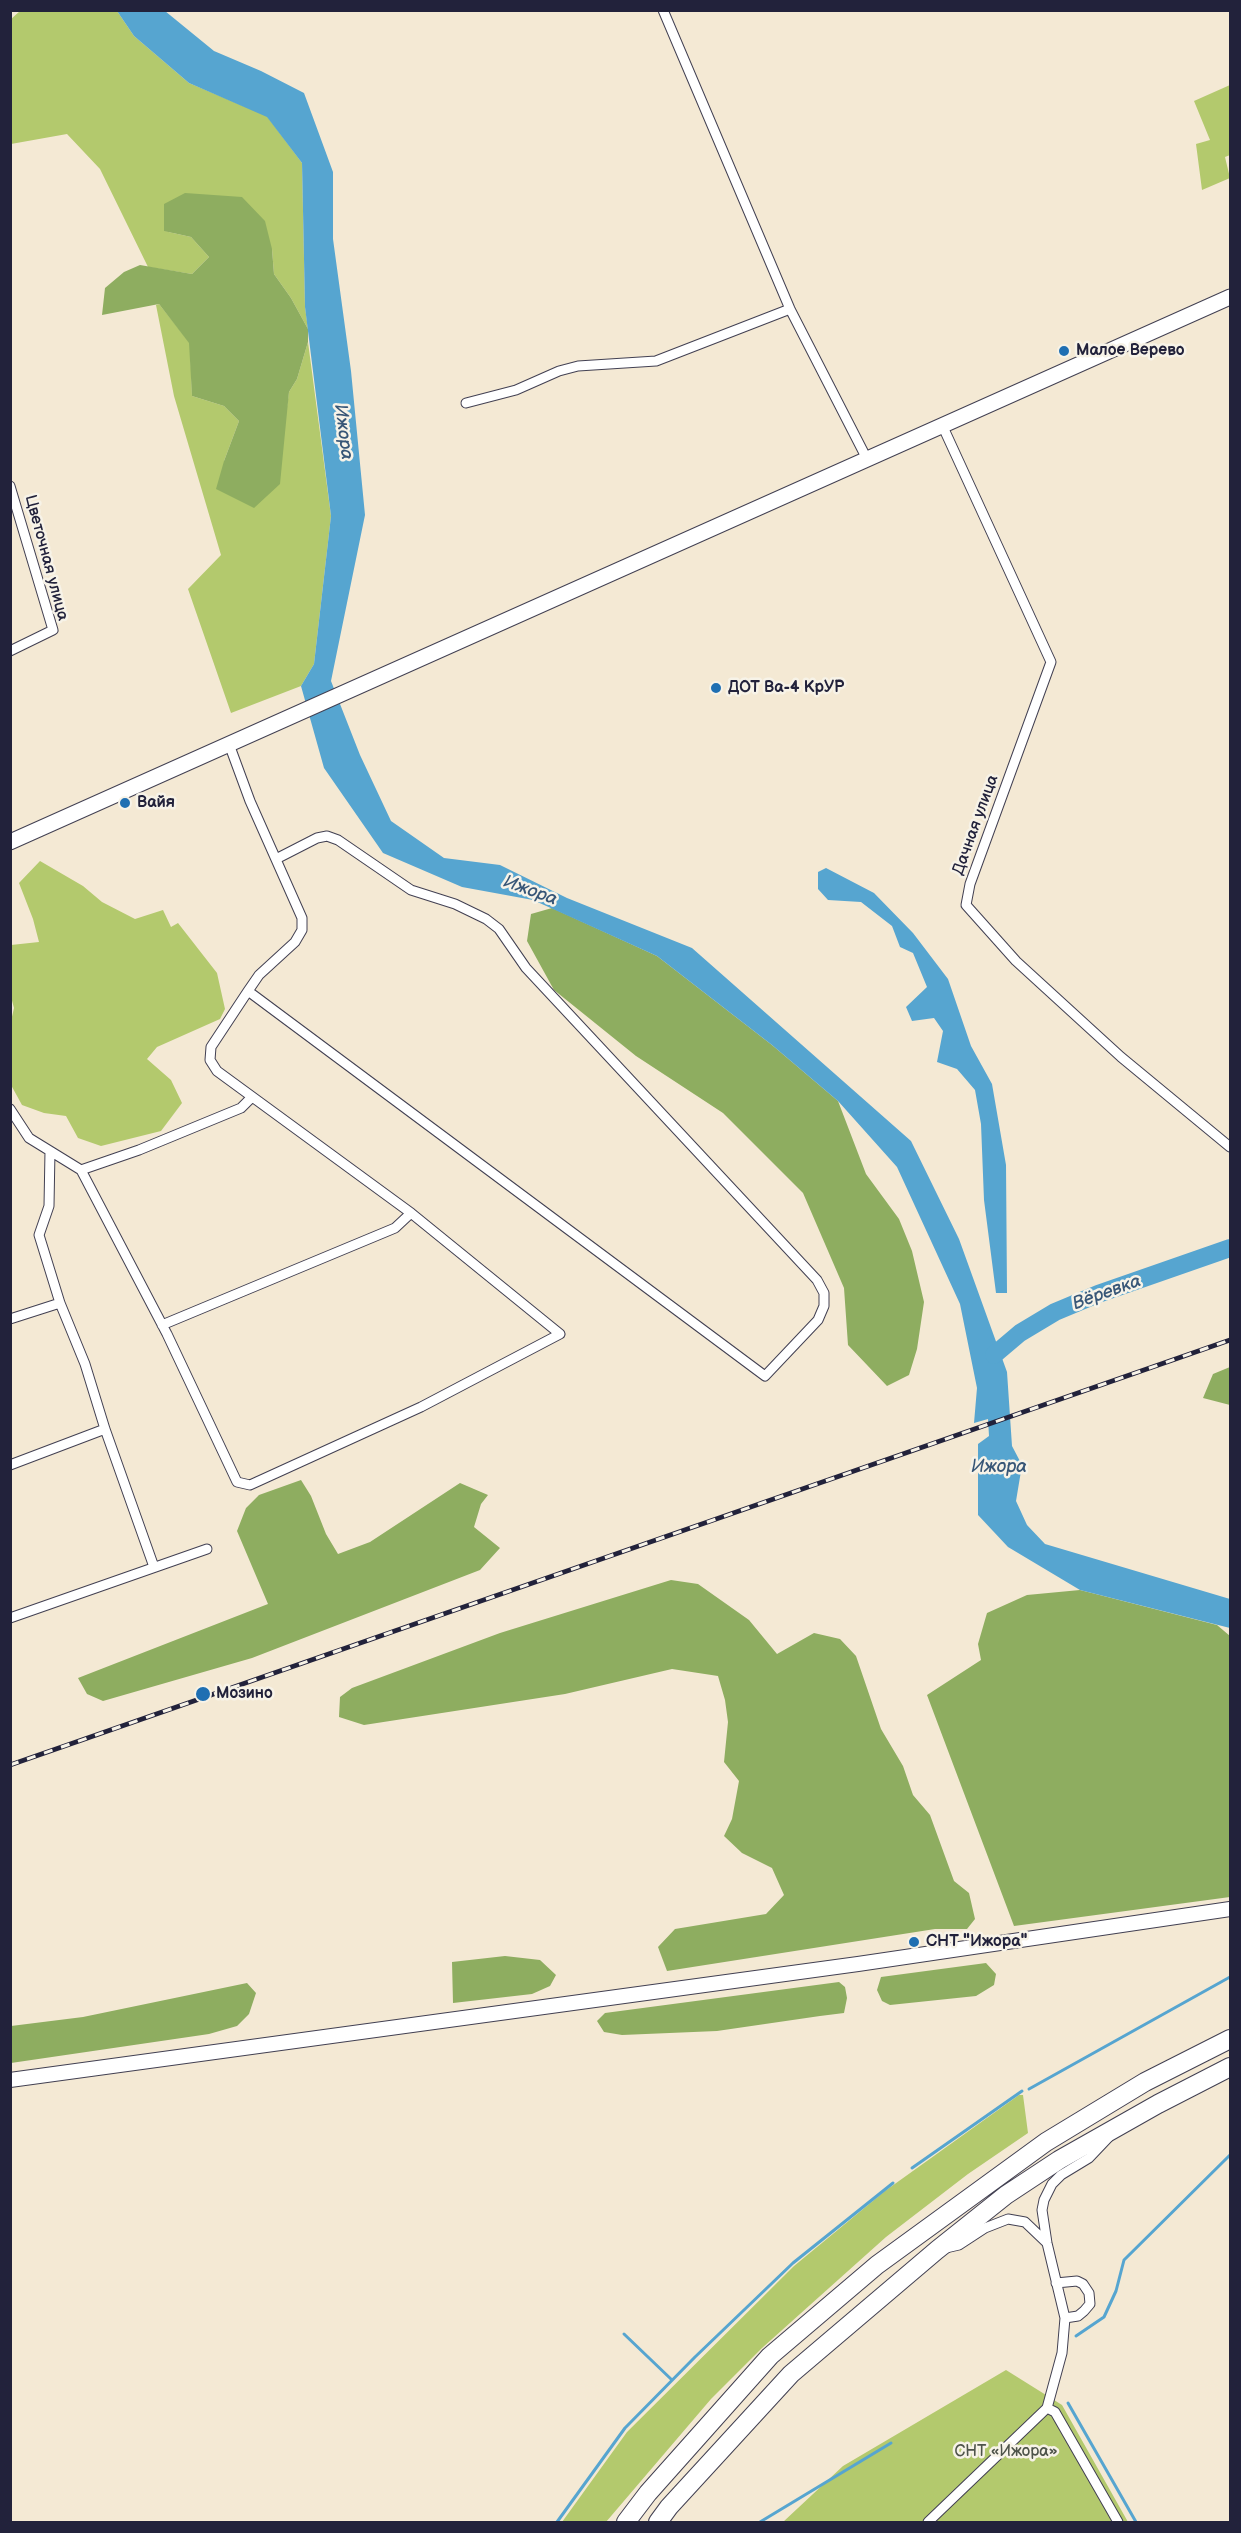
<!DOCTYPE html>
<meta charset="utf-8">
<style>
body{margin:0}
#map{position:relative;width:1241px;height:2533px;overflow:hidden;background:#f4e9d4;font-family:"Balsamiq Sans",sans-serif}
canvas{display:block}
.frame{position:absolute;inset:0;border:12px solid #22223b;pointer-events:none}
</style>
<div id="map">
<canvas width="1241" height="2533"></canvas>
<div class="frame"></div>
</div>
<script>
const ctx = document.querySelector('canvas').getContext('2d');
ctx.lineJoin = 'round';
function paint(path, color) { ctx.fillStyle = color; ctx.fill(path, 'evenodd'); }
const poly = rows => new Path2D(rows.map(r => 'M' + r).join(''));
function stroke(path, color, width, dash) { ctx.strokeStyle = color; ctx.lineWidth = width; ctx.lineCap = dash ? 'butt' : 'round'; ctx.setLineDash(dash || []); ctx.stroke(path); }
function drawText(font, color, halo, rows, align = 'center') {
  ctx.font = font + ' "Balsamiq Sans",sans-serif'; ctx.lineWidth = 5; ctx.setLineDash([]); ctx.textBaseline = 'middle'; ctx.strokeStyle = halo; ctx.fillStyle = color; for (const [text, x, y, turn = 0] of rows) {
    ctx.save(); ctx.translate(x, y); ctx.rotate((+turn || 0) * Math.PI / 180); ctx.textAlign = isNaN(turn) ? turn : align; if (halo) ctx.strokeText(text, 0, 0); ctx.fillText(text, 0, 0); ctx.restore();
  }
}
const green = poly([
 [20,11,117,11,134,36,189,83,267,116,302,163,305,307,308,329,291,298,274,274,272,249,164,231,191,237,209,257,192,274,148,267,100,169,67,134,11,144,10,20],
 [1230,85,1230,155,1225,157,1230,178,1202,190,1196,144,1210,140,1194,101],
 [159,304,190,343,192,396,224,406,239,421,224,461,283,436,289,392,297,379,308,342,331,516,314,664,301,686,231,713,188,589,221,555,174,396,156,305],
 [40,861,83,886,102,902,135,919,163,910,171,927,178,923,217,973,225,1009,220,1019,157,1047,147,1059,171,1080,182,1103,161,1131,101,1146,78,1138,66,1116,44,1113,22,1105,11,1085,11,1021,14,1008,11,997,11,945,39,942,33,919,19,883],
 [1019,2095,1023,2095,1028,2133,968,2174,886,2237,762,2348,711,2399,606,2522,562,2522,627,2432,794,2266,885,2191],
 [1006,2370,1062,2405,1128,2522,783,2522,843,2466]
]);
const forest = poly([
 [185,193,242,197,265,221,272,249,274,274,291,298,308,329,308,342,297,379,289,392,280,484,254,508,216,489,224,461,239,421,224,406,192,396,189,343,159,304,102,315,105,288,124,272,140,265,192,274,209,257,191,237,164,231,164,204],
 [552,908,657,956,772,1045,838,1101,866,1174,899,1219,912,1251,924,1302,917,1349,909,1375,887,1386,848,1345,844,1288,803,1193,723,1113,636,1056,554,990,527,941,531,914],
 [1230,1367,1230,1405,1203,1398,1213,1374],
 [301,1480,311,1496,326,1534,338,1554,370,1542,460,1483,488,1495,481,1504,474,1527,500,1548,480,1570,252,1658,103,1701,87,1694,78,1678,268,1604,237,1531,246,1508,259,1495],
 [671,1580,698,1584,749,1620,777,1654,814,1633,840,1639,856,1656,881,1729,903,1766,913,1795,930,1815,954,1881,969,1893,975,1919,967,1929,935,1929,667,1971,658,1947,675,1929,766,1914,784,1895,772,1868,742,1853,724,1836,732,1819,739,1781,724,1762,728,1722,725,1700,718,1676,672,1669,565,1694,364,1725,339,1717,340,1697,352,1688,500,1633],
 [1080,1590,1217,1625,1230,1636,1230,1897,1014,1926,927,1695,981,1660,978,1644,987,1613,1027,1595],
 [505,1956,540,1960,556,1975,550,1986,532,1994,453,2003,452,1962],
 [986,1963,996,1974,994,1985,976,1996,890,2005,882,2001,877,1990,881,1977],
 [839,1982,845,1987,847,1998,844,2013,820,2016,717,2031,622,2035,604,2032,597,2021,605,2013],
 [247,1983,256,1993,249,2014,237,2026,209,2034,11,2063,11,2026,83,2017]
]);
const water = poly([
 [117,11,165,11,214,51,261,71,304,93,333,172,333,239,351,371,365,515,331,681,360,755,391,821,444,858,500,865,567,898,692,948,911,1141,959,1239,1007,1372,1012,1446,1022,1465,1016,1501,1027,1525,1045,1544,1230,1599,1230,1628,1080,1590,1008,1547,978,1515,978,1444,989,1436,988,1419,974,1423,977,1388,960,1304,897,1167,838,1101,772,1045,657,956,533,900,462,887,383,853,324,768,301,686,314,664,331,516,305,307,302,163,267,117,189,83,134,36],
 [826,868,874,893,913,933,948,979,971,1046,992,1084,1006,1165,1007,1293,996,1293,984,1200,981,1124,975,1090,957,1069,937,1062,943,1031,934,1018,912,1021,906,1007,927,987,913,953,900,947,892,926,861,902,828,900,818,889,818,872]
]);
const stream = poly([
 [1029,2089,1230,1977],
 [912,2168,1022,2091],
 [624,2334,672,2380],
 [1076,2336,1104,2317,1116,2291,1124,2260,1230,2155],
 [1068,2403,1136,2522],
 [557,2522,625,2428,695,2357,793,2263,893,2183],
 [760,2522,891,2443]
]);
const river = poly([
 [994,1355,1020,1333,1055,1312,1098,1294,1230,1248]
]);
const street = poly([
 [663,10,790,309,867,459],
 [466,403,516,390,559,371,578,366,656,361,790,309],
 [943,427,1051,662,970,884,966,905,1016,961,1121,1057,1230,1147],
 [10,486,53,630,10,651],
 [248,991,765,1376,818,1320,824,1306,824,1293,817,1280,526,968,499,929,486,919,455,904,411,890,338,840,327,836,317,838,276,859],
 [10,1109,29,1138,81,1170,167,1334,237,1482,250,1485,421,1407,560,1334,411,1213],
 [50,1151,49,1206,39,1235,60,1303,85,1364,105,1429,154,1567],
 [81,1170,139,1150,241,1108,252,1097],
 [10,1319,60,1303],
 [162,1325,395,1228,411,1213,217,1071,210,1060,211,1047,248,991,259,975,295,942,302,930,302,918,250,801,229,744],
 [10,1465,105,1429],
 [10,1618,207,1549],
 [946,2248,959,2245,985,2228,1008,2219,1025,2222,1047,2243],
 [1056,2283,1077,2281,1083,2284,1089,2293,1090,2304,1084,2311,1078,2316,1065,2318],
 [1047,2408,1055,2412,1118,2522],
 [928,2522,1047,2408,1062,2353,1065,2318,1047,2243,1042,2210,1044,2200,1052,2184,1061,2175,1089,2158,1108,2138]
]);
const secondary = poly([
 [10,2080,858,1964,1230,1909]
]);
const primary = poly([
 [10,842,1230,297]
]);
const highway = poly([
 [626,2522,648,2493,770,2356,877,2265,1046,2142,1145,2082,1230,2039],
 [658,2522,669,2507,791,2374,937,2250,1006,2195,1059,2160,1158,2104,1230,2067]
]);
const rail = poly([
 [10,1765,1230,1340]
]);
const markers = [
 [1064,351,6,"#1f6fb2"],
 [716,688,6,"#1f6fb2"],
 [125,803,6,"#1f6fb2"],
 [203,1694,8,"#1f6fb2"],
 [914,1942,6,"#1f6fb2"]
];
const poiNames = [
 ["Малое Верево",1076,351],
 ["ДОТ Ва-4 КрУР",728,688],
 ["Вайя",137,803],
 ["Мозино",216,1694],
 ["СНТ \"Ижора\"",926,1942]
];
const streetNames = [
 ["Цветочная улица",46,558,75],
 ["Дачная улица",976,825,-70]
];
const parkNames = [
 ["СНТ «Ижора»",1006,2452]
];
const waterNames = [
 ["Ижора",343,432,83],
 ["Ижора",530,891,20],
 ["Вёревка",1107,1293,-20],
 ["Ижора",999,1467]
];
paint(green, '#b3c96d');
paint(forest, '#8ead60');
paint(water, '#56a5d0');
stroke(stream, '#56a5d0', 3);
stroke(river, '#56a5d0', 18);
stroke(street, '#424052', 11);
stroke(secondary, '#424052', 16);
stroke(primary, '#424052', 17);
stroke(highway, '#424052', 20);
stroke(street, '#fff', 9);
stroke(secondary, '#fff', 14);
stroke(primary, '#fff', 15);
stroke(highway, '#fff', 18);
stroke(rail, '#22223b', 5);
stroke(rail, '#f7f3e8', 3, [9]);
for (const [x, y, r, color] of markers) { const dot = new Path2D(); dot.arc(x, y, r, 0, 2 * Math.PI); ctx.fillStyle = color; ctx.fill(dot); stroke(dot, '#f7f3e8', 2); }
drawText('bold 16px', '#22223b', '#f7f3e8', poiNames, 'left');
drawText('16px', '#22223b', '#f7f3e8', streetNames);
drawText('16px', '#4e544a', '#f7f3e8', parkNames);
drawText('italic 18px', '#375677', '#f7f3e8', waterNames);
</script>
